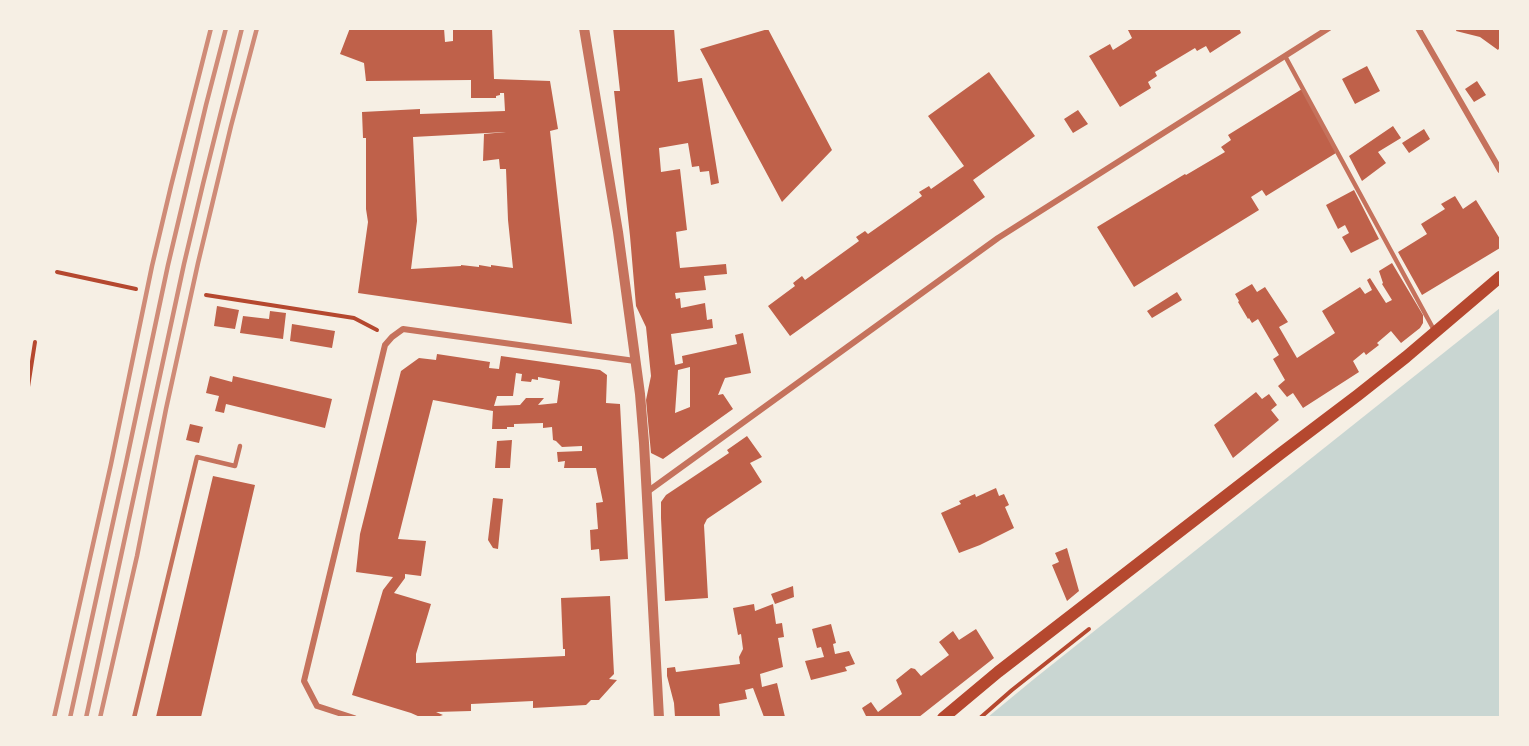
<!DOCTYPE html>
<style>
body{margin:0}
#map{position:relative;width:1529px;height:746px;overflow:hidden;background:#f6efe4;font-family:"Noto Sans",sans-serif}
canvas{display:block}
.frame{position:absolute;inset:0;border:30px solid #f6efe4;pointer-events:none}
</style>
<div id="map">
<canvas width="1529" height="746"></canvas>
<div class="frame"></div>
</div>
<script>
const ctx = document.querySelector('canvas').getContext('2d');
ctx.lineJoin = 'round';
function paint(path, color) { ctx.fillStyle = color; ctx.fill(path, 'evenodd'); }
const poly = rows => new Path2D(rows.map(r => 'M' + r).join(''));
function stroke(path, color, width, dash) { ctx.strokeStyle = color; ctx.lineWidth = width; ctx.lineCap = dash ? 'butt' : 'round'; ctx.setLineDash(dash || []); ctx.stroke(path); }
const water = poly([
 [1500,308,1500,717,988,717,1034,679]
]);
const building = poly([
 [350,28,444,28,445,42,453,41,453,28,492,28,494,79,550,81,558,129,550,131,572,324,358,293,368,222,366,209,366,138,363,138,362,112,420,109,420,114,505,111,504,93,500,93,500,95,496,96,496,98,471,98,471,80,366,81,364,63,340,54],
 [506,132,484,134,483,161,499,159,500,169,506,169,508,220,513,268,491,265,491,267,479,265,479,267,461,265,461,266,411,269,417,221,413,137],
 [613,28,674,28,678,82,702,78,719,183,711,185,709,171,700,172,699,166,692,167,688,143,659,148,661,172,680,169,687,230,676,232,680,268,726,264,727,274,704,276,706,290,675,293,676,299,680,298,681,308,705,303,707,320,712,319,713,328,671,334,675,365,683,363,682,356,737,344,735,335,743,333,751,373,725,378,718,395,723,394,733,409,663,459,651,453,646,400,651,376,646,327,636,306,630,236,614,91,620,91],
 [690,367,690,407,675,413,678,370],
 [1127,28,1239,28,1241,33,1210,53,1206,46,1197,51,1195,48,1155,72,1157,76,1148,82,1151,88,1120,107,1089,56,1110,44,1113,50,1132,38],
 [1457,28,1500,28,1500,47,1498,50,1480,37,1456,31],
 [768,29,832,150,782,202,700,49],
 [1367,66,1380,91,1355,104,1342,79],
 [989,72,1035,136,973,180,985,197,790,336,768,306,795,286,793,283,802,276,805,280,859,241,856,237,865,231,868,234,922,196,919,192,929,186,931,189,964,166,928,116],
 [1477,81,1486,95,1474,102,1465,89],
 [1302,89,1336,153,1266,196,1262,190,1251,197,1259,210,1134,287,1097,227,1185,174,1186,175,1225,152,1221,147,1231,140,1228,135],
 [1078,110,1088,124,1073,133,1064,119],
 [1393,126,1401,138,1378,152,1386,163,1362,181,1349,156],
 [1424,129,1430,139,1409,153,1402,143],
 [1354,190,1379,239,1351,253,1342,237,1349,233,1345,225,1338,229,1326,205],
 [1455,196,1463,209,1476,200,1500,239,1500,248,1422,295,1398,252,1427,234,1421,224,1445,209,1441,204],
 [1392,263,1423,315,1423,323,1420,328,1401,343,1391,331,1377,343,1379,345,1366,355,1364,352,1353,361,1359,372,1303,408,1293,393,1287,397,1278,386,1285,380,1273,359,1279,355,1258,319,1252,323,1249,318,1248,319,1238,302,1239,301,1235,294,1252,284,1257,292,1265,287,1288,322,1279,327,1297,358,1335,333,1322,311,1360,287,1365,294,1372,290,1367,280,1370,278,1386,303,1392,300,1382,284,1383,283,1379,271],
 [1177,292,1182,300,1152,318,1147,311],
 [217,306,239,310,235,329,214,326],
 [270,311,286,313,283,339,240,333,243,316,269,319],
 [292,324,335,331,332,348,290,341],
 [437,354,490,362,489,368,499,369,501,356,600,370,607,375,606,403,620,404,628,559,600,561,599,549,591,550,590,530,598,529,596,503,603,502,596,468,564,468,565,461,558,462,557,452,582,451,582,446,562,447,556,441,553,440,552,427,543,428,543,423,514,424,514,427,507,427,507,429,492,429,493,411,433,400,398,539,426,541,421,576,405,574,405,578,394,593,431,604,416,654,416,663,565,656,565,649,563,649,561,598,610,596,614,674,609,679,617,680,599,700,591,700,586,705,533,708,533,701,471,704,471,711,436,712,443,715,437,717,420,717,411,713,352,695,383,590,393,577,356,572,360,534,401,371,419,358,436,360],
 [516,373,522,374,521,381,531,382,532,379,538,380,538,377,560,381,557,403,538,405,544,398,526,398,520,405,494,406,497,396,513,396],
 [210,376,232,382,233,376,332,399,325,428,226,404,224,413,215,411,219,396,206,393],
 [1256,392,1262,399,1269,394,1277,405,1271,410,1279,420,1233,458,1214,425],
 [190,424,203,427,199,443,186,440],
 [747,436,762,457,750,463,762,482,707,519,704,525,708,598,665,601,661,518,661,502,666,495,729,453,727,450],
 [512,440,510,468,495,468,497,441],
 [213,476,255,485,201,717,156,717],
 [996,488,999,496,1004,494,1009,505,1005,507,1014,528,980,545,959,553,941,513,961,504,959,501,975,494,976,497],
 [493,498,503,499,498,549,493,548,488,540],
 [1067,548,1079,591,1067,601,1052,565,1059,562,1055,553],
 [793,586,794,597,775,604,771,594],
 [754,604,755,611,773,604,776,624,782,623,784,637,778,638,783,667,760,674,762,687,777,683,785,717,764,717,753,688,745,690,747,699,719,704,720,717,675,717,674,703,667,676,667,668,675,667,676,672,740,664,739,657,743,649,741,634,738,635,733,608],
 [831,624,836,643,833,644,835,654,849,651,855,664,845,667,847,671,811,680,805,661,824,657,821,647,817,648,812,629],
 [976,629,994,658,919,717,863,717,866,716,862,708,871,702,878,712,902,694,896,680,911,668,915,669,921,676,949,655,939,642,953,631,959,640]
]);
const path = poly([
 [57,272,136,289],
 [206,295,354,318,377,330],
 [28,387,35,342],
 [980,718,1012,690,1089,629]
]);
const service = poly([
 [1285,56,1434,330],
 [134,718,197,457,235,466,240,446]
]);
const minor = poly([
 [1418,28,1500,170],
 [647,492,998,238,1329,28],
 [354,718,317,706,304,681,385,345,392,337,403,329,635,361]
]);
const tertiary = poly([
 [584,28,618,232,640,394,644,443,659,718]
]);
const secondary = poly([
 [943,718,998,672,1280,454,1358,395,1406,357,1500,277]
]);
const rail = poly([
 [54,718,111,464,152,266,171,186,211,28],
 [70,718,126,463,168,265,206,105,226,28],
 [86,718,184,264,203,184,242,28],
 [100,718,137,556,166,409,198,263,231,126,257,28]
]);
paint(water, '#c9d6d2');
paint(building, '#bf614a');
stroke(path, '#b5482f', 4);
stroke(service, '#c5725c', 4.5);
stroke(minor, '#c5725c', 6);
stroke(tertiary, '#c5725c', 10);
stroke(secondary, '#b5482f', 12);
stroke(rail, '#cf8b77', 4.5);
</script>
